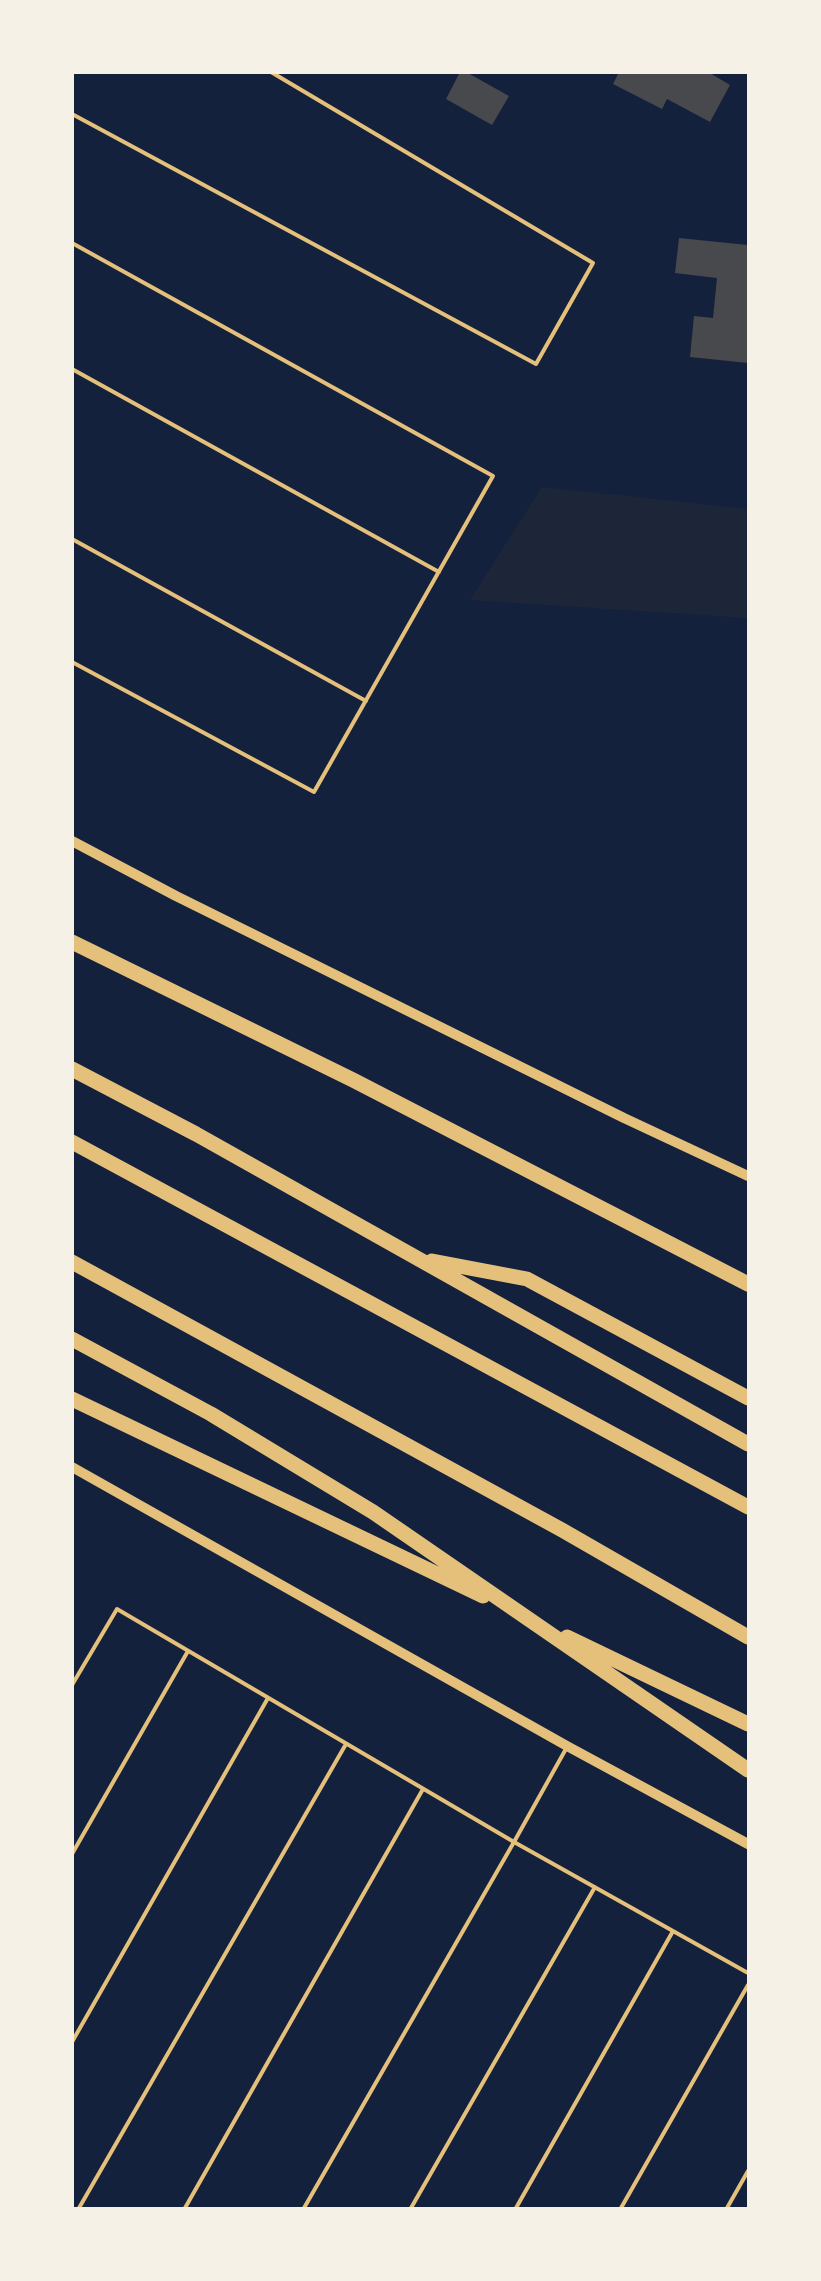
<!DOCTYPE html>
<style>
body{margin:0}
#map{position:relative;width:821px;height:2281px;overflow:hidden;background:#14213d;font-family:Rubik,sans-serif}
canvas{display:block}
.frame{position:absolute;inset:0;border:74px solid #f6f1e7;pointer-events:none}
</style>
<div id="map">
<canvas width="821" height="2281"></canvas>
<div class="frame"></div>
</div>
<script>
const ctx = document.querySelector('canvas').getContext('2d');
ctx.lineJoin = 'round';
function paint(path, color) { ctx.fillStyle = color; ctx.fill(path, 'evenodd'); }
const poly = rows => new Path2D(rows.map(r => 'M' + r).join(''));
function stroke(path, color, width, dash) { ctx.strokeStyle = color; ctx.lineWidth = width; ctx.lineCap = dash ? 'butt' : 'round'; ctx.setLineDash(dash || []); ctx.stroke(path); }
const green = poly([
 [542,487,748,509,748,618,470,600]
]);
const building = poly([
 [460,72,466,72,509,96,492,125,446,99],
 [619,72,708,72,730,85,710,122,667,99,662,109,613,84],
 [679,238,748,245,748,363,690,357,694,316,713,318,717,278,675,273]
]);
const service = poly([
 [72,114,536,364,593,263,271,72],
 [72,243,493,476,314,792,72,662],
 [72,369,439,572],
 [72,539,366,701],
 [72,1685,117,1609,514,1842,567,1747],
 [72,1854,188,1651],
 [72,2042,268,1698],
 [79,2208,346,1744],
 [185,2208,423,1789],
 [304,2208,514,1842,748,1973],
 [411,2208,595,1887],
 [516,2208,673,1931],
 [621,2208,748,1985],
 [727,2208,748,2171]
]);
const secondary = poly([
 [72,841,176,896,624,1118,748,1176],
 [72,1467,567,1746,748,1844]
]);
const motorway = poly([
 [72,942,353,1080,748,1284],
 [72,1069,196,1134,748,1444],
 [72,1142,748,1507],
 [432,1261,527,1279,748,1398],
 [72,1262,562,1530,748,1637],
 [72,1339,211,1414,373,1512,748,1770],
 [72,1399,483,1596],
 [567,1637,748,1724]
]);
paint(green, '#1d2539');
paint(building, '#48494c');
stroke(service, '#e5c07b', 4);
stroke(secondary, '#e5c07b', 10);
stroke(motorway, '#e5c07b', 15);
</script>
